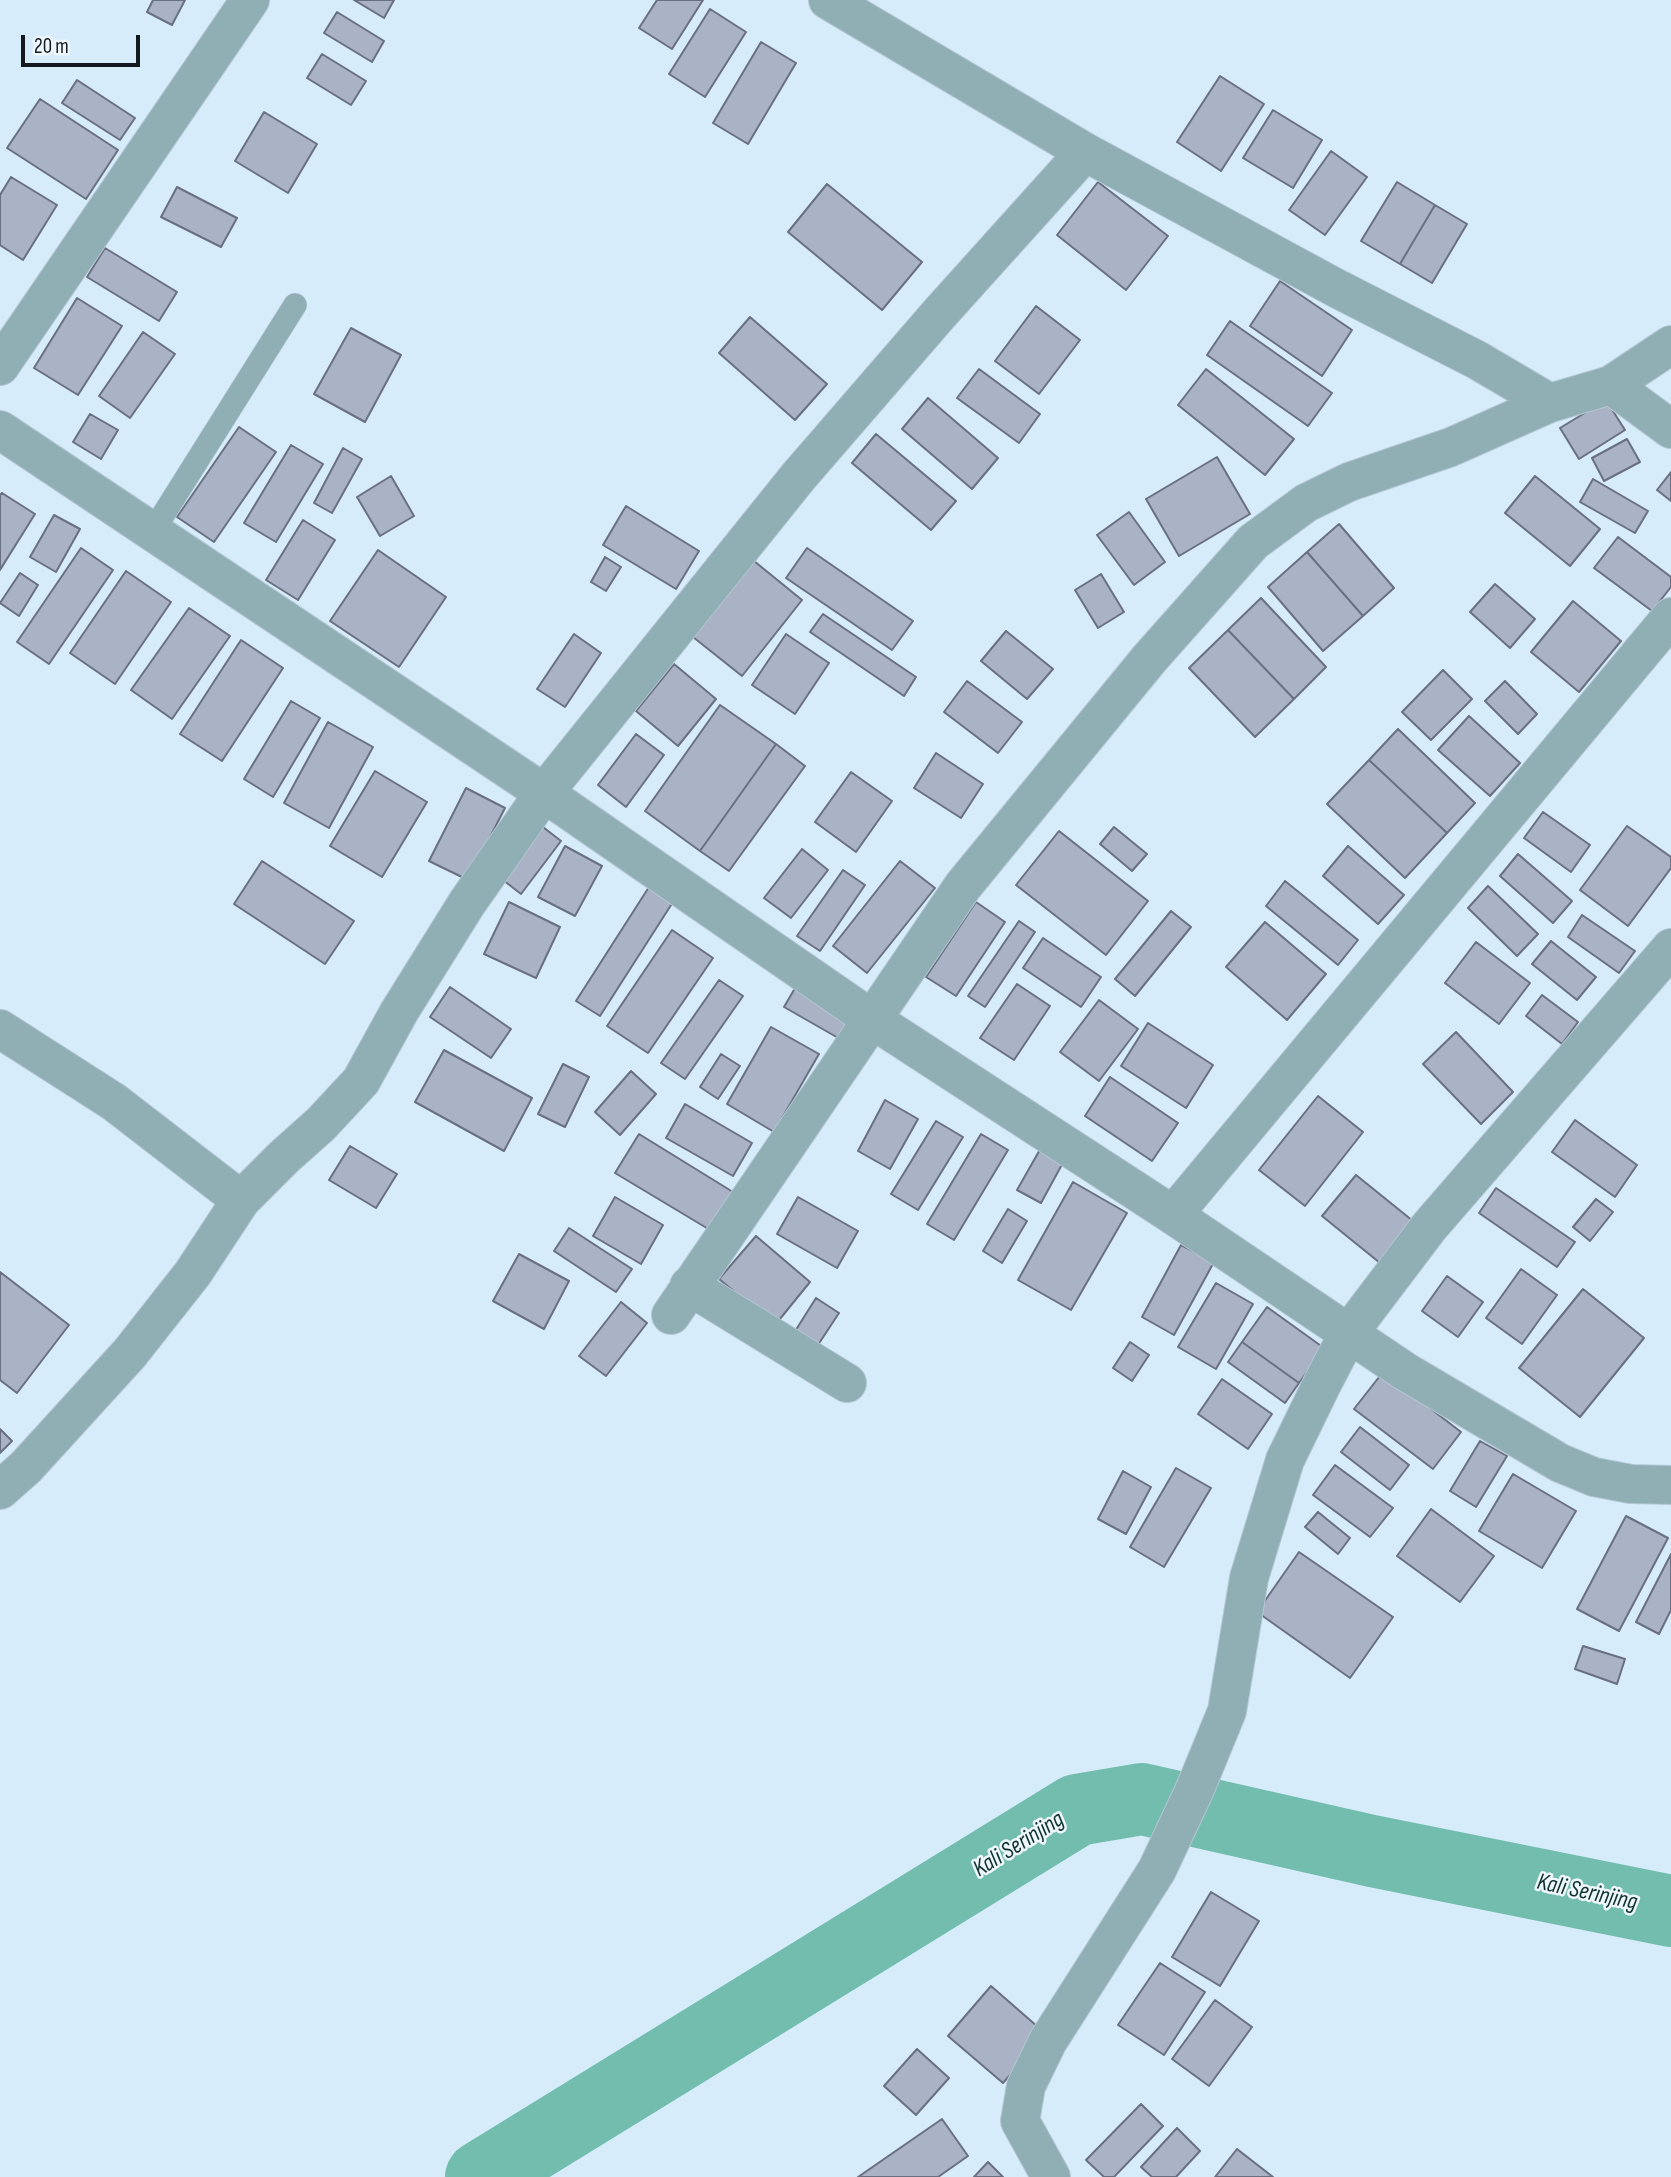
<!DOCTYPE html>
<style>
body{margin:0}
#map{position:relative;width:1671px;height:2177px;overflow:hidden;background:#d7ecfa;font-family:"Sofia Sans Condensed",sans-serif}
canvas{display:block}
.scale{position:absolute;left:21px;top:35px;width:119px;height:32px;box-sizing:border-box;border:4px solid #131a1f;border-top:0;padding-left:9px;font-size:21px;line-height:24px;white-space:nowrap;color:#131a1f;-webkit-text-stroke:5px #eff7fd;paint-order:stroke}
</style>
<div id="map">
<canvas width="1671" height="2177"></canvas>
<div class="scale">20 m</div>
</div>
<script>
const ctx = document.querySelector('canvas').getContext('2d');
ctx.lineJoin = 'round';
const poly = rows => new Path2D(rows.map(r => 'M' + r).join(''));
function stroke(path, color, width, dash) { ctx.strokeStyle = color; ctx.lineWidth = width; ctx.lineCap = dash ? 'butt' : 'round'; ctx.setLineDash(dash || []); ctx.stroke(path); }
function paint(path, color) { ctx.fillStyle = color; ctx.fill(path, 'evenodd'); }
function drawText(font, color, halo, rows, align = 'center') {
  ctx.font = font + ' "Sofia Sans Condensed",sans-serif'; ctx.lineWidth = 5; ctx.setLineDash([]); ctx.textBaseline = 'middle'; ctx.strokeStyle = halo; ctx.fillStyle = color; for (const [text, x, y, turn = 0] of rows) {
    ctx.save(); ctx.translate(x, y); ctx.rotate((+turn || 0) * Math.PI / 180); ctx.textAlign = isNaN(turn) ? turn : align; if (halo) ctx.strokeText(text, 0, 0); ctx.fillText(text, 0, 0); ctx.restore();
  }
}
const river = poly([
 [481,2177,1077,1810,1142,1799,1372,1851,1671,1911]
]);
const building = poly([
 [153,0,185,0,172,25,147,12,153,0],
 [354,0,394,0,384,18,354,0],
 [657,0,703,0,672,49,639,28,657,0],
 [710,9,746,32,705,97,669,74,710,9],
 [337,12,384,41,372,62,324,33,337,12],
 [761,42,796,63,748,144,713,123,761,42],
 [322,54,366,81,351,105,307,78,322,54],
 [1220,76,1264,104,1221,171,1177,142,1220,76],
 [77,80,135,118,120,140,62,103,77,80],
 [40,99,118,150,86,199,7,148,40,99],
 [1273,110,1322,140,1293,188,1243,158,1273,110],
 [264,112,317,144,288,193,235,161,264,112],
 [1331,151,1367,177,1325,235,1289,210,1331,151],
 [11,177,57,205,23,260,0,245,0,195,11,177],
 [1098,182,1168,236,1126,290,1057,235,1098,182],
 [1397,182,1435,205,1400,264,1361,241,1397,182],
 [827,184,922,262,882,310,788,232,827,184],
 [177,187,237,218,221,247,161,217,177,187],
 [1435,205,1467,224,1432,283,1400,264,1435,205],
 [105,248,177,292,159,321,87,277,105,248],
 [1280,281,1352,330,1322,376,1250,326,1280,281],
 [77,298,122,326,78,395,34,368,77,298],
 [1036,306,1080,340,1039,394,995,361,1036,306],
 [750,317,827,384,795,420,719,353,750,317],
 [1230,321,1332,393,1308,426,1207,355,1230,321],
 [351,328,401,355,365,422,314,394,351,328],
 [143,332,175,354,130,418,99,396,143,332],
 [979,369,1040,414,1019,443,957,398,979,369],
 [1206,369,1294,439,1265,475,1178,405,1206,369],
 [928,398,998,458,972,489,902,429,928,398],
 [1606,400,1625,430,1579,459,1560,428,1606,400],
 [90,414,118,430,101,459,73,442,90,414],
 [239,427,276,452,214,542,177,517,239,427],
 [876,434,956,501,931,530,852,463,876,434],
 [1627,439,1640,462,1604,481,1592,458,1627,439],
 [291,445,323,464,276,542,244,523,291,445],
 [343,448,362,459,332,513,314,503,343,448],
 [1217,457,1250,514,1179,556,1146,499,1217,457],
 [1671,472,1671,501,1657,490,1671,472],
 [391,476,414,516,380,536,357,497,391,476],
 [1535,476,1600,529,1570,566,1505,513,1535,476],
 [1593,479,1648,511,1635,533,1580,502,1593,479],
 [2,493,35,514,0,570,0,495,2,493],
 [626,506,699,551,676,589,603,545,626,506],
 [1129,512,1165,562,1134,585,1097,535,1129,512],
 [54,515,80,529,56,572,30,557,54,515],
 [303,520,335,540,298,600,266,580,303,520],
 [1339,524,1394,588,1363,616,1307,552,1339,524],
 [1618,537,1671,577,1671,587,1652,611,1594,568,1618,537],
 [81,548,113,570,49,664,17,642,81,548],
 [807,548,913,621,892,650,786,578,807,548],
 [378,550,446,597,399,667,330,621,378,550],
 [1307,552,1363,616,1323,651,1268,587,1307,552],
 [605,557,621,567,606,591,591,582,605,557],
 [754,561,802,600,742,676,693,637,754,561],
 [126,571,171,602,115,684,70,653,126,571],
 [20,573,38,585,19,616,0,603,20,573],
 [1101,574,1124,612,1098,628,1075,590,1101,574],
 [1495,584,1535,619,1510,648,1470,612,1495,584],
 [1261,598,1326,667,1294,699,1228,630,1261,598],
 [1573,601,1621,641,1579,692,1531,652,1573,601],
 [189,608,230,636,172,719,131,690,189,608],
 [823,614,916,677,904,696,810,632,823,614],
 [1228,630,1294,699,1255,737,1189,668,1228,630],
 [1006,631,1053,669,1027,699,981,661,1006,631],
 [574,634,601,653,565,707,537,689,574,634],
 [786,634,829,663,795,714,752,685,786,634],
 [241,640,283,668,222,761,180,734,241,640],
 [674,664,716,699,678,746,636,711,674,664],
 [1443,670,1472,699,1431,740,1402,712,1443,670],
 [967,681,1022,722,998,753,944,712,967,681],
 [1505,681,1537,714,1518,734,1485,701,1505,681],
 [291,701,320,718,273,797,244,779,291,701],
 [720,705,776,744,700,851,645,811,720,705],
 [1469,716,1520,763,1490,796,1438,750,1469,716],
 [328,722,373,747,329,828,284,803,328,722],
 [1398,729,1475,803,1447,833,1369,760,1398,729],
 [636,734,664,755,626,807,598,785,636,734],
 [776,744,805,766,729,871,700,851,776,744],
 [936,753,983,784,961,818,914,788,936,753],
 [1369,760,1447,833,1405,878,1327,804,1369,760],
 [375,771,427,802,382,877,330,846,375,771],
 [851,772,892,801,856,852,815,822,851,772],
 [466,788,505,808,468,880,429,861,466,788],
 [1543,812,1590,845,1571,872,1524,838,1543,812],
 [1627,826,1671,857,1671,868,1628,926,1580,890,1627,826],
 [543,827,561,841,521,894,503,880,543,827],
 [1114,827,1147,854,1132,871,1100,844,1114,827],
 [1059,831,1148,901,1106,955,1016,885,1059,831],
 [565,846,602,866,575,916,538,897,565,846],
 [1348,846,1404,895,1378,924,1323,876,1348,846],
 [802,849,828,870,791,918,764,898,802,849],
 [1518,854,1572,901,1553,923,1500,876,1518,854],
 [262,861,354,921,325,964,234,904,262,861],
 [900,861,935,888,867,973,833,946,900,861],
 [843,870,865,885,820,951,797,936,843,870],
 [1285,881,1358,940,1338,965,1266,906,1285,881],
 [1488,886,1538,934,1517,956,1468,908,1488,886],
 [649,887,673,902,600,1016,576,1001,649,887],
 [509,902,560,927,536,978,484,954,509,902],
 [976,902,1005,922,956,996,926,977,976,902],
 [1171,911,1191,927,1135,996,1115,979,1171,911],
 [1582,915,1635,951,1619,973,1568,937,1582,915],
 [1019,921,1035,932,985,1007,968,996,1019,921],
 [1265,922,1326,974,1287,1020,1226,967,1265,922],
 [672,930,713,958,648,1053,607,1026,672,930],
 [1043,938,1101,977,1081,1007,1023,968,1043,938],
 [1551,941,1596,977,1577,1000,1532,964,1551,941],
 [1476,942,1530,983,1499,1024,1445,983,1476,942],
 [719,980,743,996,685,1079,661,1063,719,980],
 [798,983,853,1014,840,1039,784,1007,798,983],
 [1017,984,1050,1006,1014,1060,980,1038,1017,984],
 [450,987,511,1029,491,1058,430,1017,450,987],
 [1542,995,1578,1022,1562,1044,1526,1016,1542,995],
 [1099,1000,1138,1029,1099,1081,1060,1052,1099,1000],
 [1148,1023,1213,1065,1186,1108,1121,1066,1148,1023],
 [771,1027,819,1054,774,1132,727,1104,771,1027],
 [1456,1032,1513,1092,1481,1124,1423,1064,1456,1032],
 [444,1050,532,1098,504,1151,415,1102,444,1050],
 [721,1054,740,1066,718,1099,700,1087,721,1054],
 [563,1064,589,1077,565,1127,538,1114,563,1064],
 [631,1071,656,1094,620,1135,595,1112,631,1071],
 [1110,1077,1178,1123,1152,1161,1085,1116,1110,1077],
 [1318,1096,1363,1132,1305,1206,1259,1170,1318,1096],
 [885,1100,918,1119,890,1169,858,1151,885,1100],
 [685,1104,752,1143,733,1176,666,1138,685,1104],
 [1575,1120,1637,1165,1615,1197,1552,1152,1575,1120],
 [936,1121,963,1137,918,1210,891,1194,936,1121],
 [639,1134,733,1192,710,1230,615,1173,639,1134],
 [981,1134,1008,1150,954,1240,927,1224,981,1134],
 [350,1146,397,1174,376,1208,329,1180,350,1146],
 [1042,1146,1065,1159,1041,1203,1017,1190,1042,1146],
 [1356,1175,1413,1221,1380,1263,1322,1216,1356,1175],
 [1073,1182,1127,1213,1071,1310,1018,1280,1073,1182],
 [1496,1188,1575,1242,1557,1267,1479,1213,1496,1188],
 [615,1197,663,1225,641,1264,593,1236,615,1197],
 [798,1197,858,1231,837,1268,777,1234,798,1197],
 [1596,1199,1613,1212,1590,1241,1573,1227,1596,1199],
 [1008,1209,1027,1221,1002,1263,983,1251,1008,1209],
 [569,1228,632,1269,616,1292,554,1251,569,1228],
 [756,1236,810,1282,775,1325,719,1279,756,1236],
 [1181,1245,1214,1262,1174,1335,1142,1317,1181,1245],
 [519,1254,569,1281,544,1329,493,1301,519,1254],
 [1521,1269,1557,1295,1522,1344,1486,1318,1521,1269],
 [0,1272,69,1325,17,1393,0,1380,0,1272],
 [1447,1276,1483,1302,1458,1337,1422,1311,1447,1276],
 [1216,1283,1253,1304,1216,1369,1178,1347,1216,1283],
 [1583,1289,1644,1338,1580,1417,1519,1368,1583,1289],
 [816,1298,839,1313,814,1351,792,1336,816,1298],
 [621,1302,647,1323,606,1376,579,1356,621,1302],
 [1267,1307,1324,1348,1299,1383,1242,1342,1267,1307],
 [1130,1342,1149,1355,1132,1381,1113,1368,1130,1342],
 [1242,1342,1299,1383,1285,1403,1228,1362,1242,1342],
 [1383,1372,1461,1432,1433,1469,1354,1409,1383,1372],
 [1222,1379,1272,1414,1248,1449,1198,1414,1222,1379],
 [1360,1427,1409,1465,1390,1490,1341,1452,1360,1427],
 [0,1429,12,1441,0,1453,0,1429],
 [1480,1441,1507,1456,1476,1507,1450,1491,1480,1441],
 [1335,1465,1393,1508,1370,1537,1313,1495,1335,1465],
 [1176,1468,1211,1488,1164,1567,1130,1547,1176,1468],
 [1123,1471,1151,1487,1126,1534,1098,1519,1123,1471],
 [1513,1474,1576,1511,1542,1568,1479,1531,1513,1474],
 [1431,1509,1494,1556,1460,1602,1397,1556,1431,1509],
 [1318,1512,1350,1538,1338,1554,1305,1527,1318,1512],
 [1626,1516,1668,1538,1619,1631,1577,1609,1626,1516],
 [1299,1552,1393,1617,1350,1678,1257,1612,1299,1552],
 [1671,1554,1671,1610,1659,1634,1636,1622,1671,1554],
 [1583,1646,1625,1659,1617,1684,1575,1669,1583,1646],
 [1211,1892,1259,1921,1220,1986,1172,1957,1211,1892],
 [1160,1963,1205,1992,1164,2055,1118,2025,1160,1963],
 [991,1986,1046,2034,1003,2083,948,2036,991,1986],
 [1215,2000,1252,2027,1209,2086,1172,2059,1215,2000],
 [917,2049,949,2078,916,2115,884,2086,917,2049],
 [1141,2104,1163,2126,1114,2177,1104,2177,1086,2160,1141,2104],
 [942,2119,968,2156,938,2177,858,2177,942,2119],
 [1177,2128,1200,2151,1176,2177,1152,2177,1141,2167,1177,2128],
 [1237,2149,1273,2177,1215,2177,1237,2149],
 [988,2162,1003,2177,974,2177,988,2162]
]);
const service = poly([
 [153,531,295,305]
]);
const minor = poly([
 [828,0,1085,152,1336,288,1477,360,1550,403],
 [0,366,250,0],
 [1611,385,1671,429],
 [0,430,544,793,873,1020,1173,1215,1406,1372,1560,1463,1594,1477,1631,1484,1671,1485],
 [0,1029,114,1102,241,1200],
 [1173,1215,1671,617],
 [689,1286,847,1383],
 [671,1315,963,886,1150,658,1253,542,1306,503,1349,482,1451,447,1550,403,1611,385,1671,345],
 [0,1490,26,1467,130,1353,193,1273,241,1200,284,1157,321,1124,361,1081,399,1012,467,903,544,793,798,477,939,314,1085,152],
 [1051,2177,1020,2121,1026,2086,1048,2041,1157,1870,1195,1789,1227,1711,1249,1578,1285,1460,1322,1384,1348,1334,1429,1227,1671,948]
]);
const waterNames = [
 ["Kali Serinjing",1019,1845,-32],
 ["Kali Serinjing",1587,1893,12]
];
stroke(river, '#72bdae', 72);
paint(building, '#aab2c6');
stroke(building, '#697082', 2);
stroke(service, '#b4c6d3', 24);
stroke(minor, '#b4c6d3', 40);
stroke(service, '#8fafb4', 23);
stroke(minor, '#8fafb4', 38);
drawText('italic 24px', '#0f342d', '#eff7fd', waterNames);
</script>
